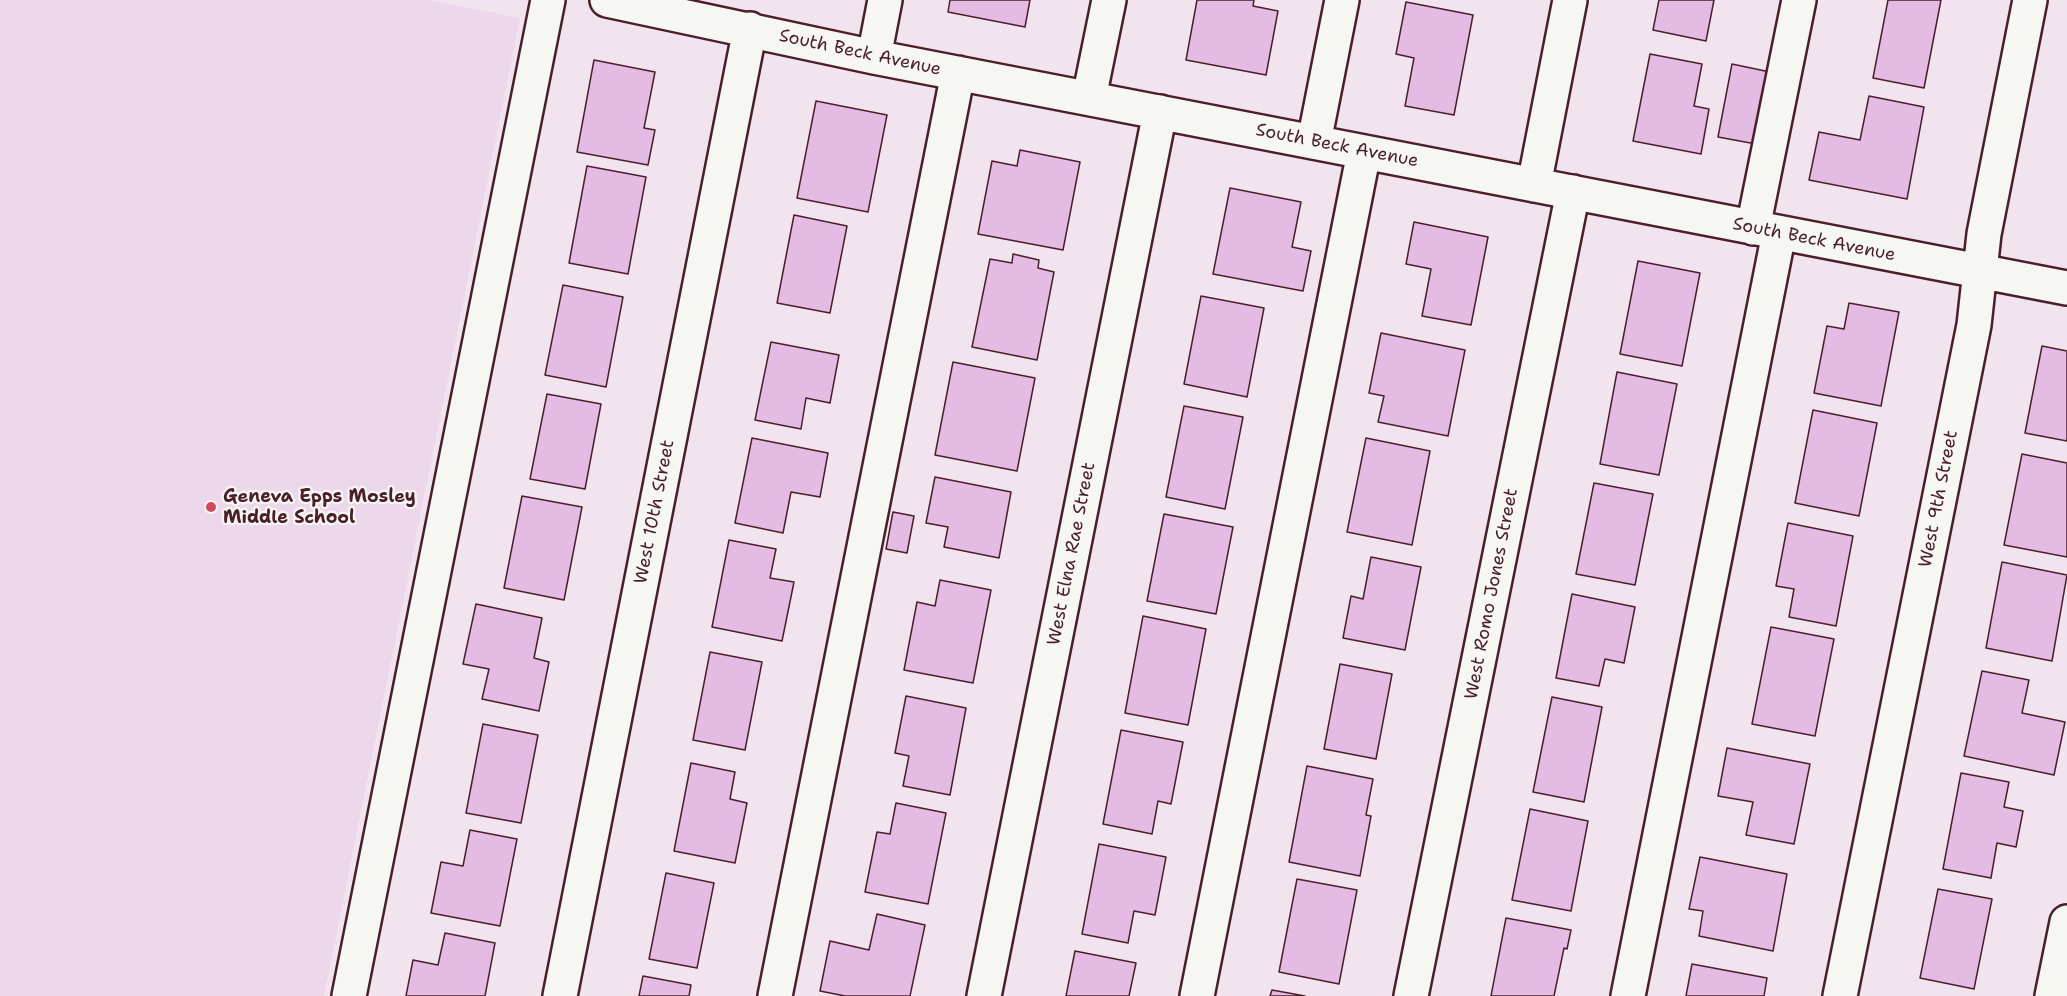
<!DOCTYPE html>
<style>
body{margin:0}
canvas{display:block;background:#f1e4ee}
</style>
<canvas width="2067" height="996"></canvas>
<script>
const ctx = document.querySelector('canvas').getContext('2d');
ctx.lineJoin = 'round';
function paint(path, color) { ctx.fillStyle = color; ctx.fill(path, 'evenodd'); }
const poly = rows => new Path2D(rows.map(r => 'M' + r).join(''));
function stroke(path, color, width, dash) { ctx.strokeStyle = color; ctx.lineWidth = width; ctx.lineCap = dash ? 'butt' : 'round'; ctx.setLineDash(dash || []); ctx.stroke(path); }
function drawText(font, color, halo, rows, align = 'center') {
  ctx.font = font + ' "Shantell Sans",sans-serif'; ctx.lineWidth = 4.5; ctx.setLineDash([]); ctx.textBaseline = 'middle'; ctx.strokeStyle = halo; ctx.fillStyle = color; for (const [text, x, y, turn = 0] of rows) {
    ctx.save(); ctx.translate(x, y); ctx.rotate((+turn || 0) * Math.PI / 180); ctx.textAlign = isNaN(turn) ? turn : align; if (halo) ctx.strokeText(text, 0, 0); ctx.fillText(text, 0, 0); ctx.restore();
  }
}
const built = poly([
 [0,0,429,0,520,18,324,996,0,996]
]);
const building = poly([
 [950,0,1030,0,1025,27,948,12,950,0],
 [1197,0,1254,0,1253,6,1278,11,1266,75,1186,60,1197,0],
 [1659,0,1714,0,1706,41,1653,30,1659,0],
 [1888,0,1941,0,1924,88,1873,78,1888,0],
 [1406,2,1473,15,1454,115,1405,106,1414,58,1396,54,1406,2],
 [1650,54,1702,64,1694,106,1709,109,1701,154,1633,141,1650,54],
 [594,60,655,72,644,128,655,130,648,165,577,152,594,60],
 [1732,64,1770,72,1756,144,1718,137,1732,64],
 [1869,96,1924,107,1907,199,1809,180,1819,132,1860,140,1869,96],
 [816,101,887,115,868,212,797,198,816,101],
 [1020,150,1080,162,1063,250,978,234,992,161,1017,166,1020,150],
 [587,166,646,177,628,274,569,263,587,166],
 [1230,188,1301,202,1292,247,1311,251,1303,291,1213,274,1230,188],
 [794,215,847,226,830,313,777,303,794,215],
 [1414,222,1488,237,1471,325,1422,316,1431,269,1406,264,1414,222],
 [1013,254,1039,260,1038,268,1054,272,1037,360,972,347,990,259,1012,263,1013,254],
 [1638,261,1700,273,1682,366,1620,354,1638,261],
 [563,285,623,297,606,387,545,375,563,285],
 [1201,296,1264,308,1247,397,1184,384,1201,296],
 [1849,303,1899,312,1881,406,1814,393,1827,326,1844,329,1849,303],
 [1381,333,1465,350,1448,436,1378,422,1384,396,1369,393,1381,333],
 [771,342,839,355,830,403,806,398,801,429,755,420,771,342],
 [2042,346,2067,351,2067,441,2025,433,2042,346],
 [953,362,1035,378,1017,471,935,455,953,362],
 [1617,372,1677,384,1659,475,1600,464,1617,372],
 [547,394,601,404,585,489,530,479,547,394],
 [1184,406,1243,417,1225,509,1166,497,1184,406],
 [1813,410,1877,423,1859,516,1795,503,1813,410],
 [752,438,828,453,820,497,791,492,783,533,735,523,752,438],
 [1366,438,1430,451,1412,545,1347,532,1366,438],
 [2022,454,2067,463,2067,557,2004,545,2022,454],
 [935,477,1011,492,999,558,944,547,948,527,926,523,935,477],
 [1594,483,1653,494,1635,585,1576,574,1594,483],
 [522,496,582,507,564,600,504,588,522,496],
 [893,512,914,516,907,553,886,549,893,512],
 [1164,514,1233,527,1216,614,1147,601,1164,514],
 [1788,523,1853,536,1836,626,1789,617,1794,589,1776,586,1788,523],
 [729,540,776,549,770,578,794,582,782,641,712,627,729,540],
 [1371,557,1421,567,1405,650,1343,638,1351,596,1363,599,1371,557],
 [2002,562,2067,575,2052,661,1986,648,2002,562],
 [940,580,991,590,973,683,904,670,917,602,935,606,940,580],
 [1572,594,1635,607,1624,663,1605,659,1599,686,1556,678,1572,594],
 [476,604,542,618,534,658,549,662,539,711,482,699,489,669,463,664,476,604],
 [1143,616,1206,629,1188,725,1125,713,1143,616],
 [1771,627,1834,639,1815,736,1752,724,1771,627],
 [710,652,762,662,745,750,693,740,710,652],
 [1340,664,1392,674,1376,759,1324,749,1340,664],
 [1982,671,2029,680,2022,713,2065,722,2054,775,1964,756,1982,671],
 [906,696,966,708,950,795,903,786,909,756,895,753,906,696],
 [1552,697,1602,707,1584,802,1533,792,1552,697],
 [483,724,538,735,521,823,466,813,483,724],
 [1121,730,1183,742,1171,804,1158,801,1152,834,1103,824,1121,730],
 [1727,748,1810,764,1794,844,1746,835,1753,802,1718,796,1727,748],
 [691,763,735,772,730,799,747,803,735,863,674,851,691,763],
 [1307,766,1373,779,1366,815,1371,816,1360,876,1289,862,1307,766],
 [1961,773,2009,782,2004,807,2023,811,2016,847,1997,843,1991,878,1943,869,1961,773],
 [896,803,946,813,928,904,865,892,877,832,890,834,896,803],
 [1530,809,1588,821,1571,911,1512,900,1530,809],
 [470,830,517,839,500,926,431,913,441,862,463,866,470,830],
 [1099,844,1166,857,1155,915,1134,911,1128,943,1082,934,1099,844],
 [1700,857,1787,874,1773,951,1699,936,1703,911,1689,909,1700,857],
 [666,873,714,883,697,968,649,959,666,873],
 [1297,879,1357,890,1339,984,1279,972,1297,879],
 [1938,889,1992,899,1974,989,1920,978,1938,889],
 [877,914,925,925,910,996,845,996,820,991,830,941,869,950,877,914],
 [1506,918,1571,930,1567,949,1564,948,1554,996,1491,996,1506,918],
 [445,933,495,943,485,996,406,996,413,960,438,965,445,933],
 [1075,951,1136,963,1129,996,1066,996,1075,951],
 [1692,964,1767,978,1764,996,1686,996,1692,964],
 [643,976,691,985,689,996,639,996,643,976],
 [1272,990,1305,996,1270,996,1272,990]
]);
const minor = poly([
 [607,0,874,57,2067,288],
 [874,57,885,0],
 [1089,98,1109,0],
 [1314,142,1342,0],
 [1534,185,1570,0],
 [1753,228,1799,0],
 [349,996,548,0],
 [560,996,750,29],
 [775,996,958,73],
 [984,996,1160,112],
 [1197,996,1364,152],
 [1411,996,1573,192],
 [1628,996,1779,233],
 [1840,996,1974,325,1984,234,2030,0],
 [2052,996,2067,922]
]);
const markers = [
 [211,507,6,"#d1495b"]
];
const streetNames = [
 ["South Beck Avenue",860,53,12],
 ["South Beck Avenue",1337,146,11],
 ["South Beck Avenue",1814,240,11],
 ["West 9th Street",1939,499,-79],
 ["West 10th Street",655,512,-79],
 ["West Elna Rae Street",1072,554,-79],
 ["West Romo Jones Street",1492,594,-79]
];
const poiNames = [
 ["Geneva Epps Mosley",223,497],
 ["Middle School",223,518]
];
paint(built, '#edd8eb');
paint(building, '#e4bbe3');
stroke(building, '#4a1f2b', 1.5);
stroke(minor, '#4a1f2b', 38);
stroke(minor, '#f6f6f2', 33);
for (const [x, y, r, color] of markers) { const dot = new Path2D(); dot.arc(x, y, r, 0, 2 * Math.PI); ctx.fillStyle = color; ctx.fill(dot); stroke(dot, '#f6f6f2', 2); }
drawText('18px', '#4a1f2b', '#f6f6f2', streetNames);
drawText('bold 18px', '#4a1f2b', '#f6f6f2', poiNames, 'left');
</script>
